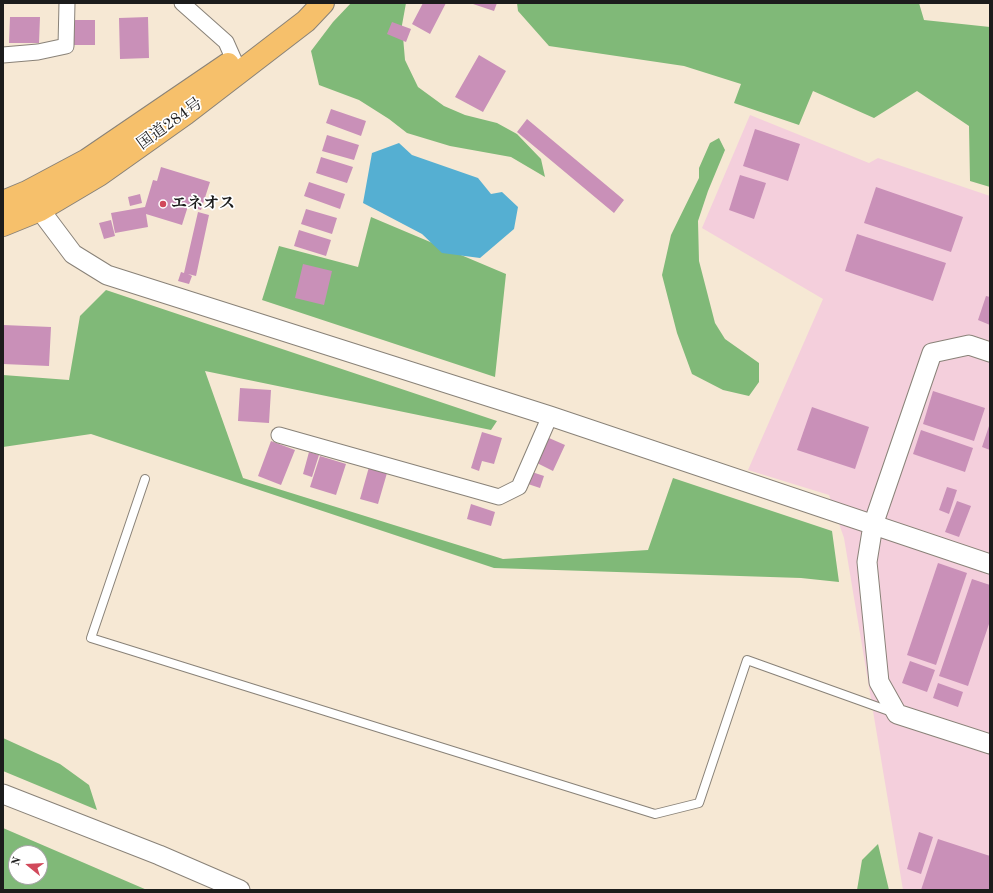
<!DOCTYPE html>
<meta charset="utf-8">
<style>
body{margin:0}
#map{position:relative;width:993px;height:893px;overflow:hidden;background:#f6e8d4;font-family:"Old Standard TT",serif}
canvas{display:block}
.frame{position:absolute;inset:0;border:4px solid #1c1c1c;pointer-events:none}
.north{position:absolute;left:8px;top:845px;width:40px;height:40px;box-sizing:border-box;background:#fff;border:1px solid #a4a4a4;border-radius:50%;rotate:288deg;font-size:11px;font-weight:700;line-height:16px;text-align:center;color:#1c1c1c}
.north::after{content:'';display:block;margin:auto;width:14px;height:18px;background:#d1495b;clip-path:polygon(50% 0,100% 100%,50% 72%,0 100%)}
</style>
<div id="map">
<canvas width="993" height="893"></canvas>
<div class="frame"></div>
<div class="north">N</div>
</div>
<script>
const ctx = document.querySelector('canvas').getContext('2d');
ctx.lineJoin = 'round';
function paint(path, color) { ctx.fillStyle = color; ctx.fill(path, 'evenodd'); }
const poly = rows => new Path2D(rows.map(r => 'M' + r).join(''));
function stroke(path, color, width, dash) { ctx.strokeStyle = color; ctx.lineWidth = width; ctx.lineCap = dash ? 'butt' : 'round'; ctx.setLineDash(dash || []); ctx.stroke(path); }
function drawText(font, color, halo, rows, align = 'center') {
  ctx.font = font + ' "Old Standard TT","Noto Serif JP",serif'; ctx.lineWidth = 3.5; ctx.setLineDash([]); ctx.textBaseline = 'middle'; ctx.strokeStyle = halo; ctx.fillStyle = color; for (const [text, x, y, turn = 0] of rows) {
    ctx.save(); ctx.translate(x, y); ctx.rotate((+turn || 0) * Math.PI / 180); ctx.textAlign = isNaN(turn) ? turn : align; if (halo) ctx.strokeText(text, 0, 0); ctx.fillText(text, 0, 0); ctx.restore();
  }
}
const built = poly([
 [750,115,869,163,878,158,990,196,990,890,903,890,844,538,829,495,748,470,823,299,702,228]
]);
const forest = poly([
 [351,3,406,3,402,25,405,60,418,87,444,106,465,115,497,123,517,134,541,159,545,177,511,157,450,146,407,133,389,119,359,100,319,85,311,51,333,22],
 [517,3,919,3,924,20,990,27,990,187,970,181,969,126,917,91,874,118,813,91,799,125,734,103,741,84,684,66,549,46,518,11],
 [719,138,725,150,708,191,698,221,699,261,715,323,725,339,759,363,759,382,749,396,723,390,692,374,677,333,662,275,671,235,699,178,699,168,710,143],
 [371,217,506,274,495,377,262,300,279,246,358,267],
 [106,290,497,421,491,430,205,371,243,478,503,559,648,550,673,478,832,531,839,582,801,578,494,568,91,434,3,447,3,375,69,380,80,316],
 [3,738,60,764,89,785,97,810,3,771],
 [3,828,147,890,3,890],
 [16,853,40,853,40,877,16,877],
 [878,844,889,890,857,890,862,860]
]);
const water = poly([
 [399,143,412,155,478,178,491,194,502,192,518,207,514,229,480,258,442,253,422,234,363,203,372,153]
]);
const building = poly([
 [423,3,446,3,430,34,412,24],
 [470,3,497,3,494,11],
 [10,17,40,17,39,43,9,43],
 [148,17,149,58,120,59,119,18],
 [72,20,95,20,95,45,72,45],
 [392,22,411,29,406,42,387,34],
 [479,55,506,71,483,112,455,97],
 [331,109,366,121,361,136,326,123],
 [527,119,624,200,614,213,517,132],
 [755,129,800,144,788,181,743,166],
 [327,135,359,145,354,160,322,151],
 [321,157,353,167,347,183,316,173],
 [161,167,210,182,201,210,188,206,182,225,146,214,148,227,115,233,111,213,145,207,153,180,157,181],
 [740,175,766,183,754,219,729,210],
 [309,182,345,194,340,209,304,196],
 [876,187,963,217,951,252,864,223],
 [140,194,142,203,130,206,128,197],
 [306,209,337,218,332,234,301,224],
 [198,212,209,215,196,276,188,274,192,276,189,284,178,281,181,272,184,273],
 [111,220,115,236,104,239,99,223],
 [299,230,331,240,326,256,294,246],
 [857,234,946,263,933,301,845,271],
 [303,264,332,271,324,305,295,298],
 [986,296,990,297,990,325,978,320],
 [3,325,51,327,49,366,3,364],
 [240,388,271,390,269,423,238,421],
 [933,391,985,408,974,441,923,424],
 [812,407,869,427,855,469,797,450],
 [990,423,990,450,982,447],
 [921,430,973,448,965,472,913,454],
 [482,432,502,438,494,464,482,461,479,471,471,468],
 [549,438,565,445,553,471,537,463],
 [271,441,295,450,281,485,258,476],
 [309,452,319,455,312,477,303,474],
 [320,456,346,464,336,495,310,487],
 [369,467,387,473,378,504,360,499],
 [529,471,544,476,540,488,525,483],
 [947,487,957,490,949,514,939,510],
 [957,501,971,506,959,537,945,532],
 [471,504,495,512,491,526,467,519],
 [938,563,967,573,936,665,907,655],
 [972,579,990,585,990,621,968,686,939,676],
 [910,661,935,670,927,692,902,683],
 [938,683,963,692,958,707,933,698],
 [919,832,933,837,921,874,907,869],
 [938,839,990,856,990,890,921,890]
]);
const service = poly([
 [145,479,91,638,655,814,699,803,747,660,892,712]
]);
const minor = poly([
 [182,3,226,42,234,60],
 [3,55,38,52,66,46,67,3],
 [279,435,499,497,519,487,550,416]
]);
const tertiary = poly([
 [31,198,73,254,107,275,550,416,990,564],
 [990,352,969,345,932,353,873,525,867,562,879,682,897,714,990,744],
 [3,794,159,855,240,890]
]);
const trunk = poly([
 [3,202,27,192,87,160,228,64],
 [3,225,40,210,99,175,185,114,306,21,323,3]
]);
const markers = [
 [163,204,4,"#d1495b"]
];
const streetNames = [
 ["国道284号",170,124,-36]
];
const poiNames = [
 ["エネオス",171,204]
];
paint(built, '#f4cfdc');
paint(forest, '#80b978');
paint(water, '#55afd2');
paint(building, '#c990b8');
stroke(service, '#898278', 10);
stroke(minor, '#898278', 17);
stroke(tertiary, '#898278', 21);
stroke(trunk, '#898278', 24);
stroke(service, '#fff', 8);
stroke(minor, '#fff', 15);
stroke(tertiary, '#fff', 19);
stroke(trunk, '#f6c06b', 22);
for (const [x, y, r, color] of markers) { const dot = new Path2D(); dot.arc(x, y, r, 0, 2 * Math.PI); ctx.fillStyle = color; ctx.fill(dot); stroke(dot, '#fff', 1.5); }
drawText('16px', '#1c1c1c', '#fff', streetNames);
drawText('bold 16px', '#1c1c1c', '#fff', poiNames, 'left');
</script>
